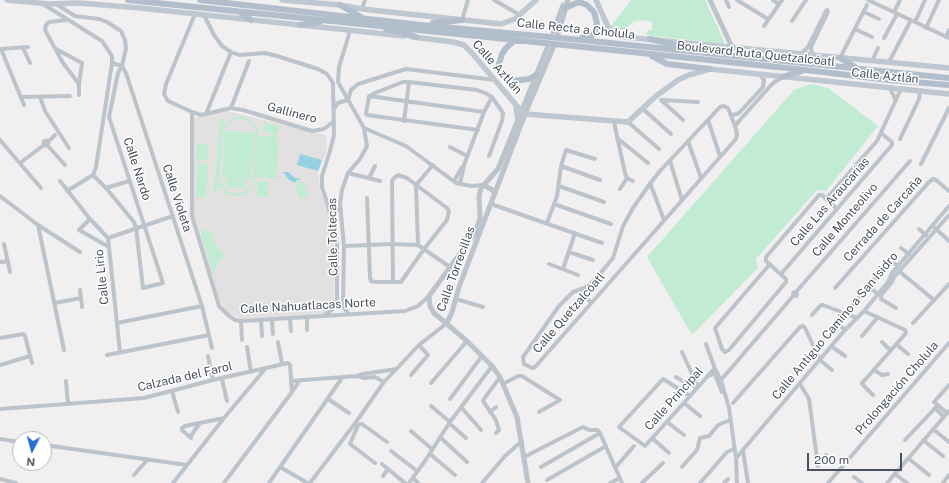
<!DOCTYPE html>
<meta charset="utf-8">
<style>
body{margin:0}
#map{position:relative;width:949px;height:483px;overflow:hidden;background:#f1efef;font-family:"Public Sans",sans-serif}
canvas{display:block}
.north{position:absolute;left:12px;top:431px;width:40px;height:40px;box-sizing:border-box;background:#fff;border:1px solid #b6babd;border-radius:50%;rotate:186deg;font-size:11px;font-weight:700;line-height:16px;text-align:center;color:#49525b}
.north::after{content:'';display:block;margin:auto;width:14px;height:18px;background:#2b6ed0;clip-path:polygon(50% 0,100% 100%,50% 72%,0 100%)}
.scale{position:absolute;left:807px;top:453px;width:95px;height:18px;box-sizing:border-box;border:2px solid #49525b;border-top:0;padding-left:5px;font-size:12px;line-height:14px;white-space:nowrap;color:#49525b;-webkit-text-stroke:3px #fff;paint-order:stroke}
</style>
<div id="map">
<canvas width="949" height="483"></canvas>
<div class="north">N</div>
<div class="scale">200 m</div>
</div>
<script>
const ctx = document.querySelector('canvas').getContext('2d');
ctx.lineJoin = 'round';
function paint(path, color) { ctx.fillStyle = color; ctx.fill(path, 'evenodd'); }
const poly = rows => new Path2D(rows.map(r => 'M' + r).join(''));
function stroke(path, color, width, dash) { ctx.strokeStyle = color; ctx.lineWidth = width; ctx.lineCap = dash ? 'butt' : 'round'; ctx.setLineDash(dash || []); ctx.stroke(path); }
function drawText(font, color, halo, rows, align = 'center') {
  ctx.font = font + ' "Public Sans",sans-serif'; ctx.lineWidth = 3; ctx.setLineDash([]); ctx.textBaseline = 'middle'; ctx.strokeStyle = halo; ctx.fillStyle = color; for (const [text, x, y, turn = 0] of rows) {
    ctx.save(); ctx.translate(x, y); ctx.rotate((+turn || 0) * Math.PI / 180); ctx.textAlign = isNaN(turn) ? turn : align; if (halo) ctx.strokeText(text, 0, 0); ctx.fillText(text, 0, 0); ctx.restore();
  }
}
const education = poly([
 [227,111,326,135,327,151,318,172,321,192,330,216,333,233,335,266,334,299,333,307,323,314,241,319,227,312,219,300,192,211,193,118]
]);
const green = poly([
 [631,0,705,0,725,44,646,35,648,30,652,30,652,22,644,20,634,21,621,32,611,26],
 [811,84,828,88,878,126,826,191,817,190,756,259,758,268,692,335,647,257,794,90],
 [242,116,249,119,258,129,259,144,260,136,279,137,276,179,256,177,252,188,248,193,242,196,237,196,227,194,219,186,218,193,214,192,220,119,224,119,224,125,230,119],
 [235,119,242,119,248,121,255,128,256,132,253,181,251,187,246,191,236,194,226,190,219,181,223,132,225,126,230,122],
 [264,122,280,127,277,136,262,131],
 [225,130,255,133,251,180,222,178],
 [197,143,208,144,207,161,196,160],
 [198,163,208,164,206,198,196,197],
 [227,179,246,180,245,189,226,187],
 [257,181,268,181,268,197,257,197],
 [301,181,303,182,308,195,306,197,301,199,299,198,295,184,296,182],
 [211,230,214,241,219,249,227,256,221,259,213,274,200,231]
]);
const water = poly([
 [300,154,322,160,318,171,297,165],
 [283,172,288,172,295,178,301,179,296,181,295,183,293,182,288,179]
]);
const minor = poly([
 [494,0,520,15],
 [726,0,729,7],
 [737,0,768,19],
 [773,0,779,4],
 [868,0,949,38],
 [43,4,102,41,112,56,112,63,96,167,93,175,67,191],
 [56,4,75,16,99,19,107,22,121,31,125,40,126,48,122,66,118,73,109,117,163,283],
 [362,9,365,0],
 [864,12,879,19],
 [894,12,900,0],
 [195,14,166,84,164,94,168,101,192,112,201,115,231,108,243,110,312,131,324,129,333,122],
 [204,15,214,35,222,46,231,52,239,55,265,53,277,56,318,69,327,74,333,83,334,135,330,151,322,176,322,187,333,221,337,244,337,300,333,309,325,315],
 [67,20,49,22,46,25,45,30,63,63,79,84],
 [462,20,468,0],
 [792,21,806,0],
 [915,22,925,0],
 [764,26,782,0],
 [926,28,939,0],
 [855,29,872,37],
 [946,37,949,30],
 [884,38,897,14],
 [23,48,30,63],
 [0,49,28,47],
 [1,49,24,105],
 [56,49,82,63],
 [801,54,808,47,826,11,827,10],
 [812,55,811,47,828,12,827,10],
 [840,58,867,5],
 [872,61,878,48],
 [889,62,911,20],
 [112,63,122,66,126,73,202,306,212,348],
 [890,88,896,101],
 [79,95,79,84,82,63],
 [369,96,484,112],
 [21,97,70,96],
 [40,97,45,111,69,148],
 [348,100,351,90,358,84,406,69,495,80],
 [661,100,698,102],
 [661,100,683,120],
 [724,106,728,108,735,126,737,134,736,139,535,367,532,368,524,364,523,357,559,306,573,292,584,288,594,281,613,258,623,226,633,208,649,185,660,171,720,107,724,106],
 [231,108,249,61],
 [334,109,338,103,348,100],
 [643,109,671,134],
 [192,112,192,216,219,306,228,315,235,320,241,321,405,311,418,306,429,296],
 [206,114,231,52],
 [731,115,737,114,740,112,763,87,764,80,759,74],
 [708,120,720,156],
 [404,121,409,82],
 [614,122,625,173,627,178,633,181],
 [628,122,659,149],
 [735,126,739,121,772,84,782,77],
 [364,128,406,146,456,183,471,186,483,185],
 [478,130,367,115,366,113,369,97,375,93,403,82,409,82,477,90,485,93,492,97,503,113,502,121,489,156],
 [617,138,648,163],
 [900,139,919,99,920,91],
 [0,140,41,188],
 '43.5 143a2.5 2.5 0 1 1 5 0a2.5 2.5 0 1 1-5 0Z',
 [688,141,701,178],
 [48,142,55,135],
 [48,146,65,165],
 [450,147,467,156],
 [670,161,682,200],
 [20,163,44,145],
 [921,164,949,108],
 [561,166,600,180],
 [348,173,380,181],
 [93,175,106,188,134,222,136,228,143,288],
 [369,178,375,166],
 [60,181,90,219,108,238,120,352],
 [454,181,462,167],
 [650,183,664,220],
 [460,184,464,165,484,112,492,97],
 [559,186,604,202],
 [106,188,129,181],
 [620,189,627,178],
 [0,196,38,225,80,252],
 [367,198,370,278,371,281,375,282,401,282,424,249,447,220,449,211,447,208,407,178,398,175,393,179,392,182,393,282],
 [826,199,877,141,901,89],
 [491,204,602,243],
 [554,204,611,224],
 [329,211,341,209],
 [547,223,557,196,561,166,566,150,595,159],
 [38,225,64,350],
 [935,228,949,241],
 [919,229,926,235],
 [79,230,109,247],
 [79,230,90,219],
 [108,238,173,216],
 [4,244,10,272],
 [418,245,416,185,433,165],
 [344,246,392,244,418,245,450,267],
 [901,248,909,254],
 [569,252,593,260],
 [890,260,898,266],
 [0,262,8,261],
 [549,264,578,275],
 [770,264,715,328,722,349,725,352,729,350,786,282,786,279,766,261,766,257,819,195,822,195,837,209],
 [563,269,575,233],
 [899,271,934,300],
 [781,274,892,145,892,142,881,133],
 [868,286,878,294],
 [143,288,163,283],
 [835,288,930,181,933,179,936,180,949,191],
 [80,290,82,307],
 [577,291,591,302],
 '793 294a2 2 0 1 1 4 0a2 2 0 1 1-4 0Z',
 [796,292,910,161],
 [456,299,483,307],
 [55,303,81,298],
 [852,306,880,272],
 [896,308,881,299,881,295,892,282,894,277,949,215],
 [864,311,905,330,906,333,864,381,862,383,863,385,873,395],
 [349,314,345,309,343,305,344,246,340,204,342,190,348,173,360,159,367,146,364,128,338,82,339,67,350,31],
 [812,315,821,305,823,305,857,318],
 [307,317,307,330],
 [290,318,291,331],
 [261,320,262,336],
 [272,320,273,334],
 [241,321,242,340],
 [836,322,845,330],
 [117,323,202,306],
 [913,323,949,284],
 [862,336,878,317],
 [0,338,23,334,25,336,32,363],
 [278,342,282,364],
 [882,342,890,350],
 [706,344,715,369,721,380,729,408,736,458,737,483],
 [896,344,908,354],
 [831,346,845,356],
 [247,347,251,372],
 [682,352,698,387,696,383],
 [107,355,209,335],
 [208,356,213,380],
 [0,365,30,356],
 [874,370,882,375,888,374],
 [411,375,428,355,419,345],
 [711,375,714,372,722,392],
 [357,376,363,374,396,369],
 [676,377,686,383,698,387],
 [222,379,227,401],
 [721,380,793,296],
 [66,381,68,404],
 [291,381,357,376,364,378,375,377,384,382],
 [431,383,467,341],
 [503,384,518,376,522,376,560,400,539,412],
 [800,384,809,399,818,466],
 [172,391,178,412],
 [292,392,300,380],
 [690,396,663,379,619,427,645,446,690,396,713,370,715,369],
 [328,399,349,413],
 [450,399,482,356],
 [684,403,700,416],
 [733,403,800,327,803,326,805,328,820,360,832,370],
 [431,406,450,422],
 [461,407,481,430],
 [935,408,944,417],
 [0,409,144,398,213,380,288,363,290,365,292,392,224,483],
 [490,412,496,407],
 [947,413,934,402,949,385],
 [667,422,684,435],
 [449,423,466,438],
 [933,429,949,442],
 [411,431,432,449],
 [496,433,499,430,496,420,483,401,484,399,500,377],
 [190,437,200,423],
 [440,437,467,462],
 [191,438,182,430,182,428,185,426,224,418],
 [652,438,669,453],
 [0,439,20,442],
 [905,440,938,405],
 [923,440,943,456],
 [44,445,187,465],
 [391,451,417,471],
 [743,451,748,483],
 [430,454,455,475],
 [524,457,583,427,589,430,597,430,600,433,622,483],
 [736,458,845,330,864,311,888,282,892,273,949,206],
 [908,458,929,475],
 [375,463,350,444,358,425,360,424,362,424,387,442],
 [382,464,405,483],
 [817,465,826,455],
 [280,467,306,482],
 [541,467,600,433],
 [682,467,697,450,700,438,709,436,718,425,730,420],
 [615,468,634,446],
 [895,474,907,483],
 [134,475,148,459],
 [383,476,388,469],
 [854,477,862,483],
 [413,478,418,483],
 [0,479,16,483],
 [547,480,606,446],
 [173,483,224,418,265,369],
 [269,483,342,378],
 [310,483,356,422,384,382,419,345,447,323],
 [409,483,425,461,450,422,492,366],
 [482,483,505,456,522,441],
 [610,483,620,478],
 [642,483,663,463],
 [700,483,727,452,734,449],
 [724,483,728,479],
 [828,483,949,343],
 [887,483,949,411],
 [943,483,949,475]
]);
const tertiary = poly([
 [710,0,732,47],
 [553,32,563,5],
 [558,34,568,0],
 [483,185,491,189,495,193],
 [447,323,452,312,459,287,525,114,553,48],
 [528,483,517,417,500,377,492,366,467,341,434,313,430,306,429,296,475,233,480,218,479,196,481,188,498,169,548,46]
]);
const secondary = poly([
 [7,0,49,4,79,3,140,8,404,36],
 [282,0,340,5,362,9,501,24,515,19,536,0],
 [596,0,608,27,615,34,624,37,949,68],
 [413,37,453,42,464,45,471,52,522,112,525,114,628,122,656,96,678,80,689,75,710,69,949,94],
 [516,106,518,121]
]);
const primary = poly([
 [128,0,806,70,889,80,949,85],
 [200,0,421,25,571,39,949,78],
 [340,5,361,17],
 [565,8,579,2,587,5,594,12,597,23,595,32,591,36,582,38],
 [240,12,251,20],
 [433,23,462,20],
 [300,25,320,22],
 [386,29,416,37],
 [650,39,682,47],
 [515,40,506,48,502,54,499,64,500,71,505,77,512,81,529,79,536,75],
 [652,56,667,64,710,69],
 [840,58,855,67],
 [782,77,802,71]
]);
const streetNames = [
 ["Calle Recta a Cholula",576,29,6],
 ["Boulevard Ruta Quetzalcóatl",756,54,6],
 ["Calle Aztlán",497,67,48],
 ["Calle Aztlán",885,76,6],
 ["Gallinero",292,113,15],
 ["Calle Nardo",137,169,72],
 ["Calle Violeta",177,198,72],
 ["Calle Las Araucarias",830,202,-49],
 ["Cerrada de Carcaña",883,219,-48],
 ["Calle Monteolivo",845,220,-49],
 ["Calle Toltecas",333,237,-91],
 ["Calle Torrecillas",456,269,-70],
 ["Calle Lirio",102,277,-96],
 ["Calle Nahuatlacas Norte",308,306,-3],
 ["Calle Quetzalcóatl",569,313,-49],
 ["Calle Antiguo Camino a San Isidro",835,326,-50],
 ["Calzada del Farol",185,377,-13],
 ["Prolongación Cholula",897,388,-49],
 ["Calle Principal",674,399,-48]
];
paint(education, '#e2e0e0');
paint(green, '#c2ebd3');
paint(water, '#93d1e3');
stroke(minor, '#bcc3cb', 4);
stroke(tertiary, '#bcc3cb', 5);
stroke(secondary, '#bfc7d1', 5.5);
stroke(primary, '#b2becb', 6);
drawText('12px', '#49525b', '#fff', streetNames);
</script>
